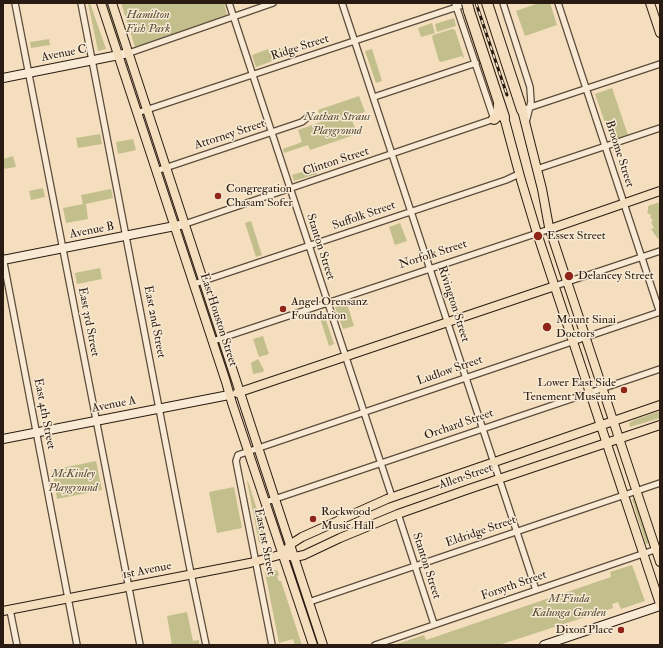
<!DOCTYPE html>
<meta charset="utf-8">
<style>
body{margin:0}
#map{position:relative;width:663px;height:648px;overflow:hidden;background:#f4debd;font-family:"IM FELL Double Pica",serif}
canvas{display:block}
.frame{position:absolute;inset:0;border:4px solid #291b11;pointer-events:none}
</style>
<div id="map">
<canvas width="663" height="648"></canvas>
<div class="frame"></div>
</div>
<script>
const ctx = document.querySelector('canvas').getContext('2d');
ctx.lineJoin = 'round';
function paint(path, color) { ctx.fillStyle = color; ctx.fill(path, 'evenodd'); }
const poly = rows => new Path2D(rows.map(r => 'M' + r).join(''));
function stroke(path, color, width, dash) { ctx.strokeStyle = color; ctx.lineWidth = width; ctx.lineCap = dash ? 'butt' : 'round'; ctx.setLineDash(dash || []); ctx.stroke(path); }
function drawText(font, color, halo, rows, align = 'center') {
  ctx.font = font + ' "IM FELL Double Pica",serif'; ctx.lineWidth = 3; ctx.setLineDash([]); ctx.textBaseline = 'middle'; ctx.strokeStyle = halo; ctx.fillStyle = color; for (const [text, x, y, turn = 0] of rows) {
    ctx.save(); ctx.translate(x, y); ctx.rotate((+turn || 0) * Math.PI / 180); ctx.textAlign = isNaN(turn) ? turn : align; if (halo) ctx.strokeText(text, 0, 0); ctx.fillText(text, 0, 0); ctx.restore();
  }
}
const green = poly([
 [88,3,90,3,106,49,98,51],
 [103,3,109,3,122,43,116,45],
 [121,3,224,3,227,15,135,47],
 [539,3,550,3,557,25,525,36,516,11],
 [454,18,456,26,437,32,435,24],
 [432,23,435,33,421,37,418,28],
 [452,29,455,30,464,57,463,58,462,56,441,62,439,61,432,37,433,35],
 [49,39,50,45,31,48,30,42],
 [283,48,286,56,256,67,252,55,268,49,270,53],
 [372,49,382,81,376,83,365,51],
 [612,88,628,135,611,140,595,94],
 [359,96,365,112,351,117,357,134,310,150,308,145,284,153,283,149,302,142,298,130,321,122,318,110],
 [100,134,102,144,78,148,76,138],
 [133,139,136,150,118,154,116,142],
 [13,156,16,167,3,169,3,159],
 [315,168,317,174,294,181,292,175],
 [43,188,45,197,31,200,29,191],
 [111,189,113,198,86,204,88,219,66,223,63,208,83,204,81,195],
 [660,202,660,239,658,239,651,229,654,228,651,222,653,221,650,217,651,216,650,214,648,214,647,212,648,211,648,206],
 [251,221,262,255,256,257,245,223],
 [400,223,407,241,395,245,389,227],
 [100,268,102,279,77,284,75,273],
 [347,303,354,326,343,329,335,307],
 [325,317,334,344,329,346,320,318],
 [263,336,269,354,259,357,253,339],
 [258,359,264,370,263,372,253,374,251,363],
 [660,411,660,418,630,427,629,423,634,420],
 [96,461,102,490,57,499,52,470],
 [247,481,248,481,266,538,259,543],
 [234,487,242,528,217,533,209,492],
 [632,499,634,499,649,543,646,544],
 [632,565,645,601,621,609,618,602,612,604,613,608,499,645,394,645,424,635,426,640,611,577,610,572],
 [277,570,279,575,277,576,279,581,281,581,302,645,295,645,293,639,279,643,265,572],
 [187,612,193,641,199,640,199,645,172,645,167,616]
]);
const street = poly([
 [15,3,140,645],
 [81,3,189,564,206,645],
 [229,3,392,497],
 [342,3,536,590],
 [503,3,530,87,531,102,526,122],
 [558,3,660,313],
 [129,53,273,3],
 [374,97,476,63],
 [522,110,660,64],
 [137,113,469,3],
 [537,169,660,128],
 [156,171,302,122,309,116],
 [185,224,494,119,455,3],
 [3,258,77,645],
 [194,284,506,180,519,174],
 [555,286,660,251],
 [213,341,550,229],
 [266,502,660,369],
 [398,514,434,624],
 [309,602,660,483],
 [10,610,17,645],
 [272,645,236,461,238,455,660,312],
 [375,645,660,548]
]);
const secondary = poly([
 [3,78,129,53],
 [3,260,185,224],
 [3,439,229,395],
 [544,645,660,606]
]);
const primary = poly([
 [101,3,226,382,232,403,313,645],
 [112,3,323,645],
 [650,3,660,33],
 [522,110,542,189,549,227,660,562],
 [504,117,521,180,537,233,660,604],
 [550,229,660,191],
 [237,393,555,286],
 [290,556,295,557,304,555,340,538,398,514,469,489,660,425],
 [3,611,250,563,283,554,291,544,302,537,387,499,660,405]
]);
const highway = poly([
 [487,3,522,110],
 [469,11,504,117],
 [494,119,498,115,499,104]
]);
const rail = poly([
 [476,3,507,95]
]);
const highwayBridge = poly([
 [467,3,469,11]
]);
const markers = [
 [218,196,4,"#8f2418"],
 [538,236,5,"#8f2418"],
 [569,276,5,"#8f2418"],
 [283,309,4,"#8f2418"],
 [547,327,5,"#8f2418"],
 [624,390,4,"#8f2418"],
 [313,519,4,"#8f2418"],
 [621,630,4,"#8f2418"]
];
const parkNames = [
 ["Hamilton",148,15],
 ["Fish Park",148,29],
 ["Nathan Straus",337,117],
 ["Playground",337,131],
 ["McKinley",73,474],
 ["Playground",73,488],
 ["M’Finda",569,599],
 ["Kalunga Garden",569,613]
];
const streetNames = [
 ["Ridge Street",300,48,-18],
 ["Avenue C",64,54,-11],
 ["Attorney Street",230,135,-18],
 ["Broome Street",619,154,72],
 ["Clinton Street",336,162,-18],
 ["Suffolk Street",364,216,-19],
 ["Avenue B",92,231,-11],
 ["Stanton Street",320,247,72],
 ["Norfolk Street",433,255,-18],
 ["Rivington Street",453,304,72],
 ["East Houston Street",218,320,72],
 ["East 3rd Street",88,322,79],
 ["East 2nd Street",154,322,79],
 ["Ludlow Street",450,371,-19],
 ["Avenue A",114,405,-11],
 ["East 4th Street",44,414,79],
 ["Orchard Street",459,425,-19],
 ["Allen Street",466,477,-19],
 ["Eldridge Street",481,532,-19],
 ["East 1st Street",264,542,79],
 ["Stanton Street",426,566,72],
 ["1st Avenue",147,571,-11],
 ["Forsyth Street",514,586,-19]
];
const poiNames = [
 ["Congregation",226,189],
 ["Chasam Sofer",226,203],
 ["Essex Street",547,236],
 ["Delancey Street",578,276],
 ["Angel Orensanz",291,302],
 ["Foundation",291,316],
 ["Mount Sinai",556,320],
 ["Doctors",556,334],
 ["Lower East Side",616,383,"right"],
 ["Tenement Museum",616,397,"right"],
 ["Rockwood",321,512],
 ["Music Hall",321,526],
 ["Dixon Place",613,630,"right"]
];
paint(green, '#c3bf8c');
stroke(street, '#5c4c3c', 8);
stroke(secondary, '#291b11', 10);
stroke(primary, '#291b11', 10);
stroke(highway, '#291b11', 12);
stroke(street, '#f8ead4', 5.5);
stroke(secondary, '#f8ead4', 8);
stroke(primary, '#f4debd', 8);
stroke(highway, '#f4debd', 10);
stroke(rail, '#291b11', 3);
stroke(rail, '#f8ead4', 1.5, [4.5]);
stroke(highwayBridge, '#291b11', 12, []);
stroke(highwayBridge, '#f4debd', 10);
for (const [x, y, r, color] of markers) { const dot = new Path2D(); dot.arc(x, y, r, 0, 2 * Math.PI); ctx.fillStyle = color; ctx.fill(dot); stroke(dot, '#f8ead4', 1.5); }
drawText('italic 12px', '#574c36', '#f8ead4', parkNames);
drawText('12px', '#291b11', '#f8ead4', streetNames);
drawText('12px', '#291b11', '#f8ead4', poiNames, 'left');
</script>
